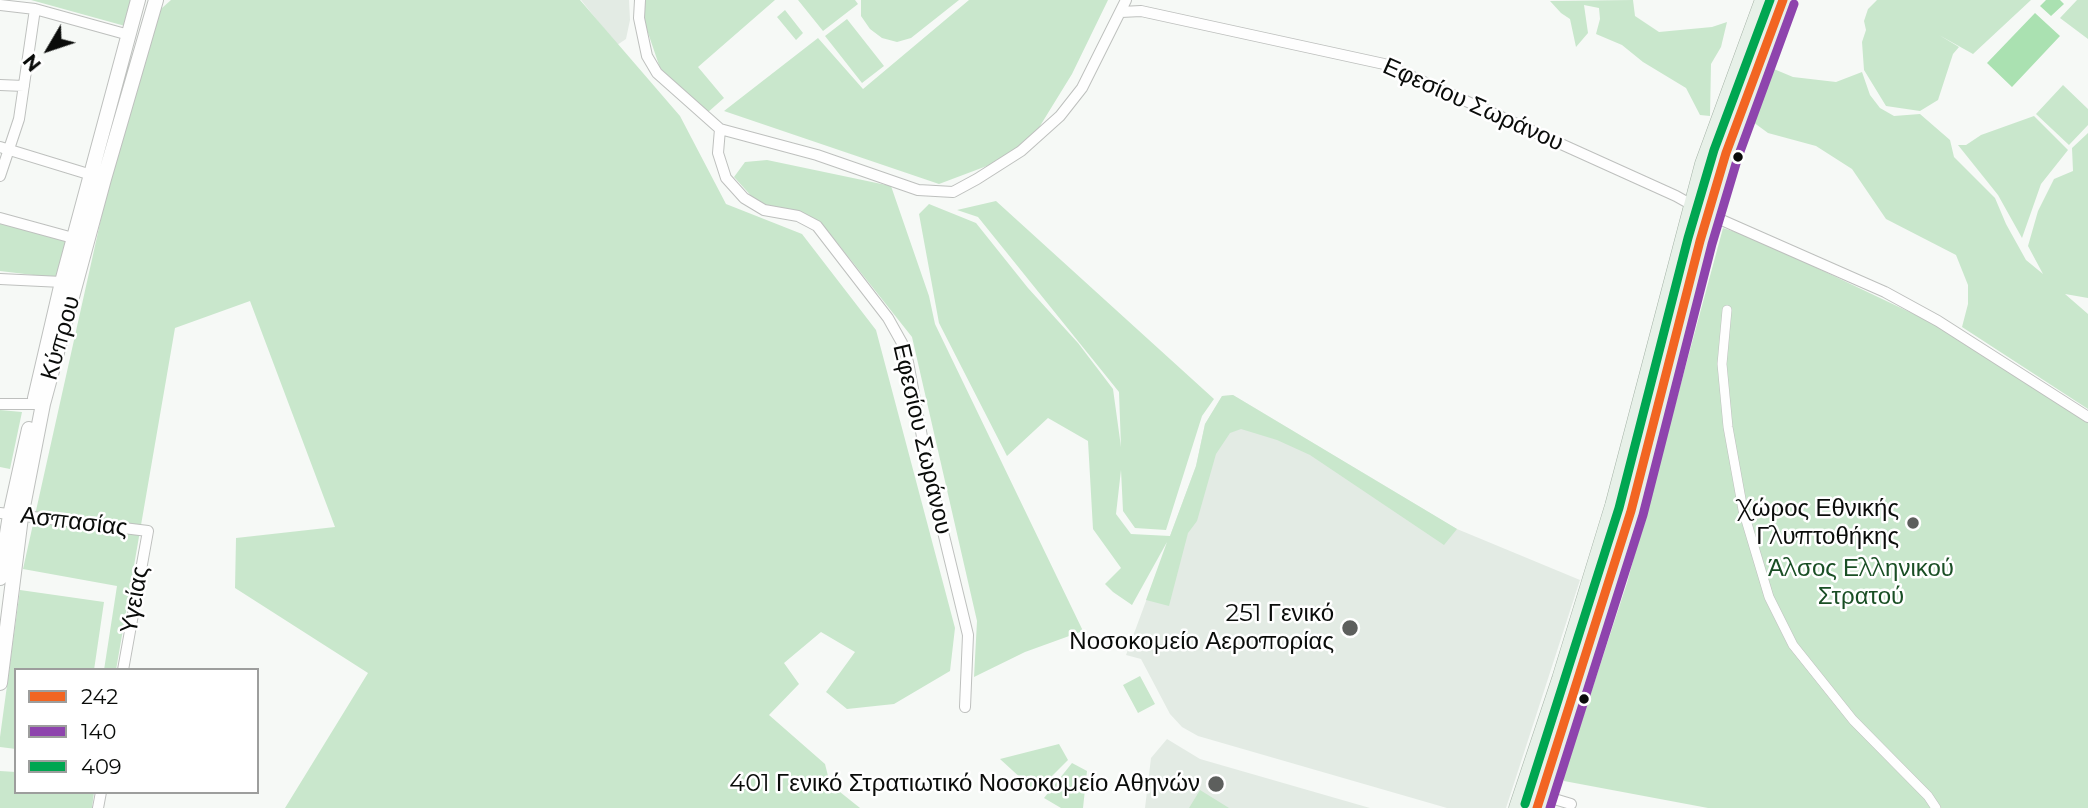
<!DOCTYPE html>
<meta charset="utf-8">
<style>
body{margin:0}
#map{position:relative;width:2088px;height:808px;overflow:hidden;background:#f6f9f6;font-family:Montserrat,sans-serif}
canvas{display:block}
.legend{position:absolute;left:14px;top:668px;width:245px;height:126px;box-sizing:border-box;background:#fff;border:2px solid #9d9e9d;margin:0;padding:9px 12px;list-style:none;font-size:21px;color:#0a0c0a}
.legend li{display:flex;align-items:center;gap:14px;height:35px}
.legend b{width:35px;border:2px solid #9d9e9d}
.north{position:absolute;left:14px;top:14px;width:70px;height:70px;-webkit-text-stroke:5px #fff;paint-order:stroke;rotate:231deg;font-size:19px;font-weight:700;line-height:28px;text-align:center;color:#0a0c0a}
.north::after{content:'';display:block;margin:auto;width:24px;height:32px;background:#0a0c0a;clip-path:polygon(50% 0,100% 100%,50% 72%,0 100%)}
</style>
<div id="map">
<canvas width="2088" height="808"></canvas>
<ul class="legend">
<li><b style="height:9px;background:#f26522"></b>242</li>
<li><b style="height:9px;background:#8e44ad"></b>140</li>
<li><b style="height:9px;background:#00a651"></b>409</li>
</ul>
<div class="north">N</div>
</div>
<script>
const ctx = document.querySelector('canvas').getContext('2d');
ctx.lineJoin = 'round';
function paint(path, color) { ctx.fillStyle = color; ctx.fill(path, 'evenodd'); }
const poly = rows => new Path2D(rows.map(r => 'M' + r).join(''));
function stroke(path, color, width, dash) { ctx.strokeStyle = color; ctx.lineWidth = width; ctx.lineCap = dash ? 'butt' : 'round'; ctx.setLineDash(dash || []); ctx.stroke(path); }
function drawText(font, color, halo, rows, align = 'center') {
  ctx.font = font + ' Montserrat,sans-serif'; ctx.lineWidth = 5; ctx.setLineDash([]); ctx.textBaseline = 'middle'; ctx.strokeStyle = halo; ctx.fillStyle = color; for (const [text, x, y, turn = 0] of rows) {
    ctx.save(); ctx.translate(x, y); ctx.rotate((+turn || 0) * Math.PI / 180); ctx.textAlign = isNaN(turn) ? turn : align; if (halo) ctx.strokeText(text, 0, 0); ctx.fillText(text, 0, 0); ctx.restore();
  }
}
const built = poly([
 [581,0,629,0,630,20,626,39,617,45],
 [1233,395,1457,529,1580,580,1506,808,1447,808,1198,736,1182,727,1170,714,1141,659,1126,655,1196,466,1205,424,1222,396],
 [1167,739,1200,759,1370,808,1145,808,1151,758]
]);
const green = poly([
 [31,0,131,0,125,26],
 [171,0,580,0,680,116,726,204,802,234,876,330,955,628,950,671,894,704,847,709,826,692,855,652,821,632,784,663,799,684,769,715,825,764,830,784,860,808,285,808,368,673,235,588,236,538,335,527,250,301,175,328,116,670,104,670,117,586,23,569,115,156,153,16],
 [644,0,775,0,698,67,724,98,707,113,660,68,644,21],
 [798,0,855,0,858,4,823,31],
 [861,0,959,0,911,38,897,42,882,38,870,29,861,16],
 [969,0,1108,0,1072,74,1024,152,939,184,724,111,818,38,863,89],
 [1633,0,1635,16,1659,32,1712,27,1727,22,1721,47,1711,64,1710,116,1700,115,1686,88,1643,62,1622,45,1596,34,1600,19,1599,8,1584,5,1588,33,1576,47,1570,19,1561,13,1550,1],
 [1877,0,2031,0,1973,54,1939,35,1959,47,1953,54,1938,100,1920,111,1886,106,1864,70,1862,42,1866,30,1864,21,1868,9],
 [2077,0,2088,0,2088,39,2060,18],
 [785,10,803,33,796,40,777,17],
 [847,19,884,66,862,83,825,36],
 [1769,67,1793,77,1836,82,1862,72,1870,95,1880,108,1894,116,1920,114,1950,140,1954,157,1995,198,2006,224,2026,260,2043,274,2028,246,2038,211,2054,179,2073,171,2072,148,2088,133,2088,298,2065,294,2088,314,2088,409,1962,327,1968,304,1968,285,1956,255,1886,219,1852,169,1816,146,1768,133,1753,122,1751,113],
 [2063,85,2088,109,2088,125,2069,145,2036,114],
 [2034,116,2068,150,2041,184,2022,238,1998,195,1958,145,1966,145,1981,135],
 [767,160,891,186,929,296,935,324,1083,631,1025,652,974,677,977,621,912,337,827,230,764,210,734,177,745,162],
 [996,201,1214,399,1202,416,1166,530,1135,528,1123,511,1121,470,1116,514,1131,534,1170,536,1196,466,1205,424,1222,396,1233,395,1457,529,1444,545,1310,455,1277,440,1241,429,1230,433,1216,454,1197,521,1188,533,1169,606,1146,600,1167,542,1132,605,1113,592,1105,584,1121,568,1093,529,1088,441,1048,418,1007,456,939,323,919,214,929,204,976,223,1028,288,1078,343,1113,389,1121,447,1119,392,978,217,957,210],
 [0,222,68,241,58,278,0,271],
 [1723,228,1754,238,1941,327,2088,420,2088,808,1708,808,1564,781,1564,775,1627,583],
 [0,410,22,412,10,469,0,467],
 [20,590,104,602,94,670,16,670,16,749,0,747,0,737],
 [1140,676,1155,704,1138,713,1123,685],
 [1059,744,1068,760,1036,792,1000,759],
 [1072,763,1087,771,1083,808,1061,808,1044,798],
 [0,771,16,772,16,792,94,792,92,808,0,808],
 [1200,790,1229,808,1189,808]
]);
const water = poly([
 [2046,0,2060,0,2064,4,2051,16,2040,6],
 [2035,13,2060,36,2012,87,1987,63]
]);
const pedestrian = poly([
 [1727,310,1722,364,1728,427,1743,510,1769,597,1793,645,1853,720,1928,796,1936,808]
]);
const minor = poly([
 [640,0,639,18,647,56,657,73,720,129,817,155,918,190,953,192,977,179,1021,151,1060,116,1082,88,1126,0],
 [0,5,35,9,129,35],
 [1121,12,1141,11,1384,64,1676,196,1708,214,1885,292,1938,321,2088,417],
 [0,85,24,86],
 [720,129,718,153,726,178,744,198,764,210,798,216,817,226,888,318,902,343,908,362,929,474,968,635,965,707],
 [0,147,98,177],
 [0,176,19,119,35,9],
 [0,218,73,238],
 [0,279,62,282],
 [0,404,43,404],
 [0,513,148,531,123,670],
 [1541,795,1571,804],
 [98,808,101,792]
]);
const tertiary = poly([
 [35,398,62,282,138,0],
 [0,578,10,515,29,429],
 [0,683,21,517,43,404,104,179,156,0]
]);
const primary = poly([
 [1518,808,1561,679,1614,506,1704,164,1764,0],
 [1537,808,1578,682,1631,511,1700,241,1726,153,1783,0]
]);
const bus1 = poly([
 [1537,808,1631,511,1700,241,1726,153,1783,0]
]);
const bus2 = poly([
 [1550,808,1643,515,1712,244,1738,157,1794,4]
]);
const bus3 = poly([
 [1525,804,1619,508,1688,238,1714,150,1770,0]
]);
const markers = [
 [1738,157,6,"#0a0c0a"],
 [1913,523,7,"#5d5f5d"],
 [1350,628,9,"#5d5f5d"],
 [1584,699,6,"#0a0c0a"],
 [1216,784,9,"#5d5f5d"]
];
const streetNames = [
 ["Εφεσίου Σωράνου",1473,105,24],
 ["Κύπρου",61,338,-74],
 ["Εφεσίου Σωράνου",922,439,77],
 ["Ασπασίας",74,522,7],
 ["Υγείας",135,600,-80]
];
const poiNames = [
 ["Χώρος Εθνικής",1899,509],
 ["Γλυπτοθήκης",1899,537],
 ["251 Γενικό",1334,614],
 ["Νοσοκομείο Αεροπορίας",1334,642],
 ["401 Γενικό Στρατιωτικό Νοσοκομείο Αθηνών",1200,784]
];
const parkNames = [
 ["Άλσος Ελληνικού",1861,569],
 ["Στρατού",1861,597]
];
paint(built, '#e3ebe4');
paint(green, '#c9e7cc');
paint(water, '#aae1b1');
stroke(pedestrian, '#bec0be', 10);
stroke(minor, '#bec0be', 12);
stroke(tertiary, '#bec0be', 16);
stroke(primary, '#a5b3a7', 19);
stroke(pedestrian, '#fefefe', 9);
stroke(minor, '#fefefe', 10);
stroke(tertiary, '#fefefe', 14);
stroke(primary, '#e7f0e8', 18);
stroke(bus1, '#f26522', 9);
stroke(bus2, '#8e44ad', 9);
stroke(bus3, '#00a651', 9);
for (const [x, y, r, color] of markers) { const dot = new Path2D(); dot.arc(x, y, r, 0, 2 * Math.PI); ctx.fillStyle = color; ctx.fill(dot); stroke(dot, '#fff', 2.5); }
drawText('24px', '#0a0c0a', '#fff', streetNames);
drawText('24px', '#0a0c0a', '#fff', poiNames, 'right');
drawText('24px', '#1a4f25', '#fff', parkNames);
</script>
